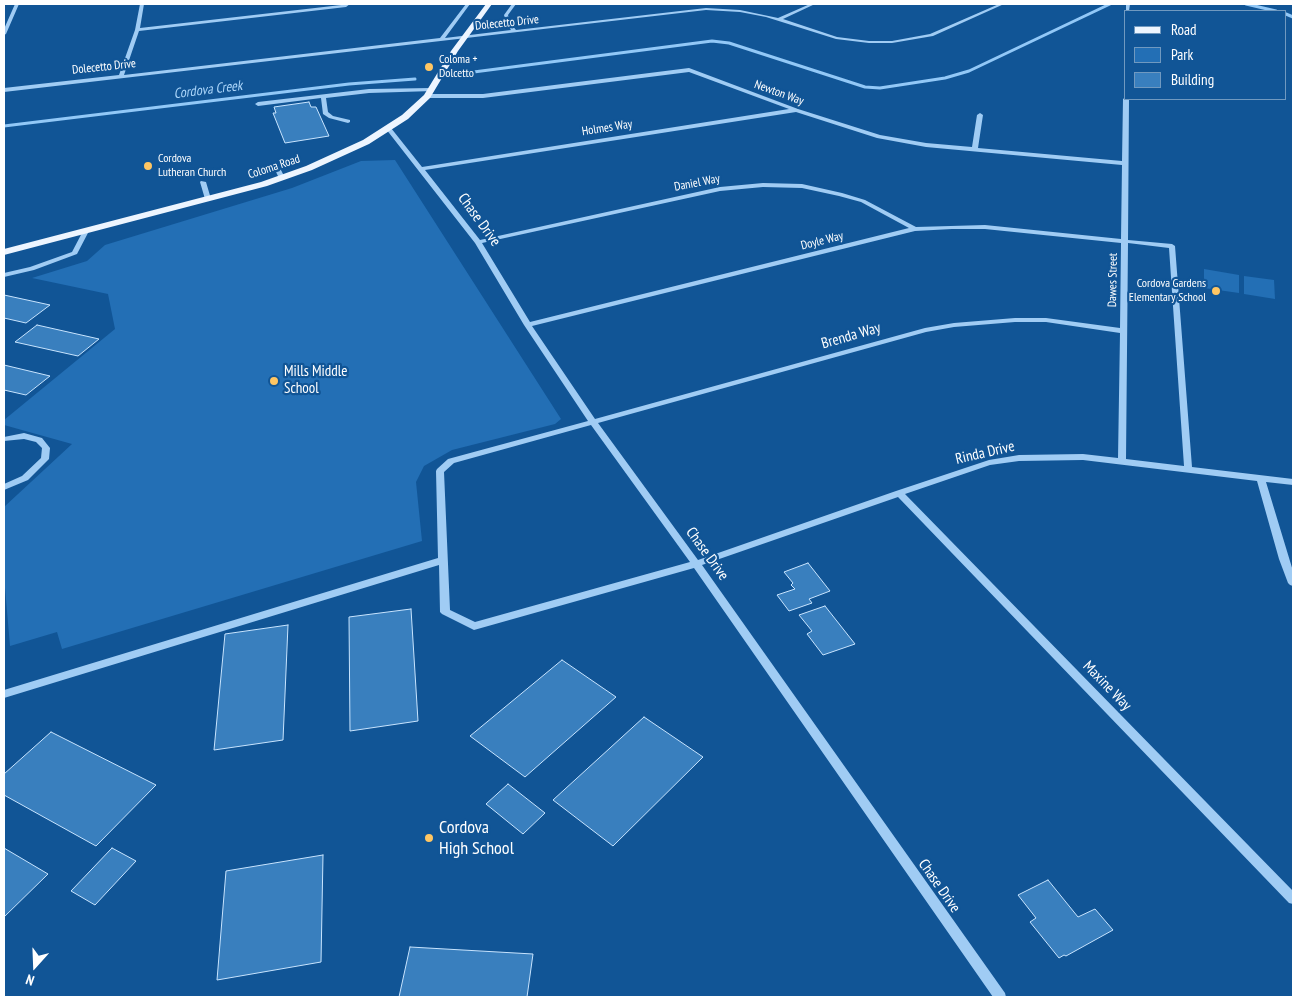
<!DOCTYPE html>
<style>
body{margin:0}
#map{position:relative;width:1297px;height:1001px;overflow:hidden;background:#115596;font-family:"PT Sans Narrow",sans-serif}
canvas{display:block}
.frame{position:absolute;inset:0;border:5px solid #fff;pointer-events:none}
.legend{position:absolute;left:1124px;top:10px;width:162px;height:90px;box-sizing:border-box;background:#115596;border:1px solid #7099c0;margin:0;padding:6px 9px;list-style:none;font-size:15px;color:#fff}
.legend li{display:flex;align-items:center;gap:10px;height:25px}
.legend b{width:25px;border:1px solid #7099c0}
.north{position:absolute;left:10px;top:941px;width:50px;height:50px;-webkit-text-stroke:4px #115596;paint-order:stroke;rotate:200deg;font-size:14px;font-weight:700;line-height:20px;text-align:center;color:#fff}
.north::after{content:'';display:block;margin:auto;width:18px;height:22px;background:#fff;clip-path:polygon(50% 0,100% 100%,50% 72%,0 100%)}
</style>
<div id="map">
<canvas width="1297" height="1001"></canvas>
<div class="frame"></div>
<ul class="legend">
<li><b style="height:6px;background:#edf5ff"></b>Road</li>
<li><b style="height:14px;background:#236fb5"></b>Park</li>
<li><b style="height:14px;background:#397fbe"></b>Building</li>
</ul>
<div class="north">N</div>
</div>
<script>
const ctx = document.querySelector('canvas').getContext('2d');
ctx.lineJoin = 'round';
function paint(path, color) { ctx.fillStyle = color; ctx.fill(path, 'evenodd'); }
const poly = rows => new Path2D(rows.map(r => 'M' + r).join(''));
function stroke(path, color, width, dash) { ctx.strokeStyle = color; ctx.lineWidth = width; ctx.lineCap = dash ? 'butt' : 'round'; ctx.setLineDash(dash || []); ctx.stroke(path); }
function drawText(font, color, halo, rows, align = 'center') {
  ctx.font = font + ' "PT Sans Narrow",sans-serif'; ctx.lineWidth = 4.5; ctx.setLineDash([]); ctx.textBaseline = 'middle'; ctx.strokeStyle = halo; ctx.fillStyle = color; for (const [text, x, y, turn = 0] of rows) {
    ctx.save(); ctx.translate(x, y); ctx.rotate((+turn || 0) * Math.PI / 180); ctx.textAlign = isNaN(turn) ? turn : align; if (halo) ctx.strokeText(text, 0, 0); ctx.fillText(text, 0, 0); ctx.restore();
  }
}
const green = poly([
 [395,160,561,419,555,424,452,450,424,466,416,482,422,541,62,649,57,632,10,646,4,576,4,507,72,444,4,425,4,420,115,329,108,294,32,278,87,261,105,245,292,188,361,161],
 [1204,269,1239,275,1239,293,1204,288],
 [1244,276,1274,280,1275,299,1244,294]
]);
const stream = poly([
 [1246,4,1276,11],
 [1286,14,1293,17],
 [466,73,712,41,729,43,865,87,880,88,945,78,969,71,1110,4],
 [4,126,349,84,415,79]
]);
const building = poly([
 [309,102,311,107,316,107,329,136,285,143,273,113,276,113,274,107,309,102],
 [4,295,50,305,26,323,4,318,4,295],
 [37,325,99,339,78,356,15,342,37,325],
 [4,365,50,376,26,395,4,390,4,365],
 [808,563,830,591,809,599,812,603,789,611,777,595,795,589,791,585,793,583,784,572,808,563],
 [825,606,855,644,823,655,807,634,812,631,799,615,825,606],
 [411,609,418,721,350,731,349,617,411,609],
 [288,625,283,740,214,750,225,634,288,625],
 [562,660,616,697,525,777,470,736,562,660],
 [644,717,703,757,613,846,553,800,644,717],
 [51,732,156,785,96,846,4,795,4,774,51,732],
 [508,784,545,813,523,834,486,804,508,784],
 [4,848,48,874,4,917,4,848],
 [112,848,136,861,95,905,71,891,112,848],
 [323,855,321,962,217,980,226,871,323,855],
 [1048,880,1078,917,1095,909,1113,930,1066,956,1064,955,1059,958,1030,922,1036,918,1018,895,1048,880],
 [410,947,533,954,527,997,399,997,410,947]
]);
const minor = poly([
 [15,4,19,4,6,34,4,35,4,29,15,4],
 [140,4,144,4,140,28,350,4,346,7,139,31,124,75,440,38,466,4,470,4,445,38,511,30,506,23,504,15,512,4,516,4,508,15,510,23,516,30,706,8,740,10,778,18,810,4,815,4,783,19,837,37,869,41,892,41,930,34,999,4,1004,4,933,36,892,43,869,43,836,39,766,17,740,12,706,10,4,92,4,88,119,75,135,30,140,4],
 [1126,4,1130,4,1129,11,1126,12,1126,4],
 [689,68,798,109,880,135,926,143,972,147,977,115,980,113,983,115,978,148,1122,161,1123,99,1126,97,1126,99,1129,99,1128,240,1172,244,1175,246,1192,467,1293,479,1293,485,1266,482,1293,571,1293,586,1290,585,1288,583,1279,559,1257,481,1083,460,1019,461,990,465,905,494,1293,891,1293,904,1289,903,898,497,702,565,1005,993,1006,997,993,997,694,568,474,630,442,614,440,612,439,565,4,698,4,690,438,558,436,471,437,469,448,459,588,421,524,325,475,243,386,129,391,128,422,167,789,109,689,72,483,98,427,98,424,96,427,94,483,94,689,68],
 [796,112,877,138,926,147,1122,165,1121,239,985,225,916,227,865,200,842,193,802,184,763,183,720,187,480,240,425,170,796,112],
 [763,187,802,188,839,196,861,202,909,228,530,322,482,243,720,191,763,187],
 [952,229,985,229,1121,243,1120,328,1046,318,1015,318,954,323,925,328,595,419,532,326,915,231,952,229],
 [1128,243,1169,248,1184,466,1126,459,1128,243],
 [1015,322,1046,322,1120,333,1118,458,1083,454,1019,455,989,460,896,491,698,560,598,423,926,332,954,327,1015,322],
 [591,425,690,562,475,622,450,610,444,472,454,463,591,425],
 [431,88,433,89,433,91,369,93,326,98,328,112,333,116,350,120,350,122,348,123,329,118,323,114,321,98,258,106,255,104,258,102,369,89,431,88],
 [275,162,278,164,285,178,284,179,279,178,272,164,275,162],
 [201,181,206,182,211,199,210,200,205,199,200,182,201,181],
 [86,229,89,231,77,254,34,270,4,277,4,273,30,267,72,252,83,231,86,229],
 [24,433,42,438,50,448,49,459,28,480,4,490,4,484,22,476,41,458,42,448,36,442,24,439,4,441,4,437,24,433]
]);
const major = poly([
 [486,4,492,4,458,51,430,98,408,119,369,144,312,170,267,186,4,255,4,249,261,182,306,166,363,140,402,115,424,95,451,51,486,4]
]);
const markers = [
 [429,67,5,"#ffc663"],
 [148,166,5,"#ffc663"],
 [1216,291,5,"#ffc663"],
 [274,381,5,"#ffc663"],
 [429,838,5,"#ffc663"]
];
const farStreetnames = [
 ["Dolecetto Drive",507,23,-6],
 ["Dolecetto Drive",104,67,-6],
 ["Newton Way",779,93,20],
 ["Holmes Way",607,128,-9],
 ["Coloma Road",274,167,-18],
 ["Daniel Way",697,183,-11],
 ["Doyle Way",822,241,-14],
 ["Dawes Street",1113,280,-89]
];
const farPoinames = [
 ["Coloma +",439,60],
 ["Dolcetto",439,74],
 ["Cordova",158,159],
 ["Lutheran Church",158,173],
 ["Cordova Gardens",1206,284,"right"],
 ["Elementary School",1206,298,"right"]
];
const farWaternames = [
 ["Cordova Creek",208,90,-7]
];
const streetNames = [
 ["Chase Drive",479,220,54],
 ["Brenda Way",851,336,-16],
 ["Rinda Drive",985,453,-13],
 ["Chase Drive",707,554,54],
 ["Maxine Way",1107,686,46],
 ["Chase Drive",939,886,55]
];
const poiNames = [
 ["Mills Middle",284,372],
 ["School",284,389]
];
const nearPoinames = [
 ["Cordova",439,828],
 ["High School",439,849]
];
paint(green, '#236fb5');
stroke(stream, '#92c8f7', 3);
paint(building, '#397fbe');
stroke(building, '#c8e4fe', 1);
paint(minor, '#a0ccf4');
paint(major, '#edf5ff');
for (const [x, y, r, color] of markers) { const dot = new Path2D(); dot.arc(x, y, r, 0, 2 * Math.PI); ctx.fillStyle = color; ctx.fill(dot); stroke(dot, '#115596', 2); }
drawText('12px', '#fff', '#115596', farStreetnames);
drawText('12px', '#fff', '#115596', farPoinames, 'left');
drawText('italic 14px', '#acd6fa', '#115596', farWaternames);
drawText('15px', '#fff', '#115596', streetNames);
drawText('15px', '#fff', '#115596', poiNames, 'left');
drawText('18px', '#fff', '#115596', nearPoinames, 'left');
</script>
